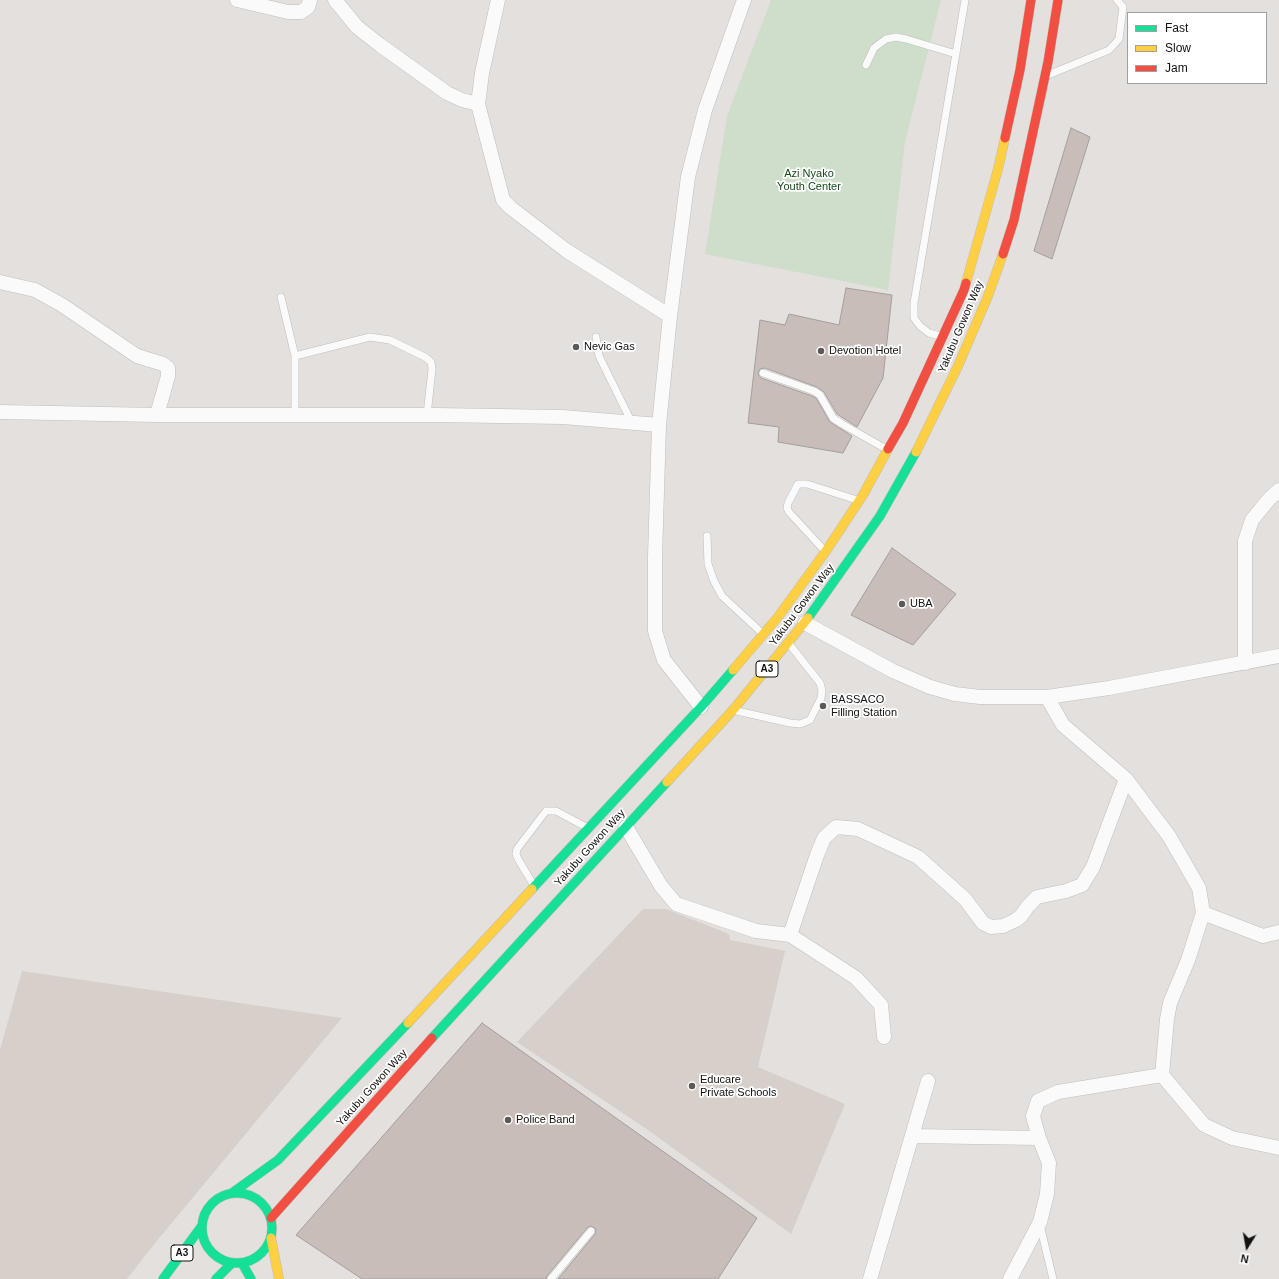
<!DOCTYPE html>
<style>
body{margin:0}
#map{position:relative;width:1279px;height:1279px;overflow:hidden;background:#e3e0de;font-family:Helvetica,sans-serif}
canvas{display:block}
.legend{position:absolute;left:1127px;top:12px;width:140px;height:72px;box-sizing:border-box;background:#fff;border:1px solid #a1a0a0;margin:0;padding:5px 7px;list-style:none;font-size:12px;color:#131211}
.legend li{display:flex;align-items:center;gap:8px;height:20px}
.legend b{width:20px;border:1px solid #a1a0a0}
.north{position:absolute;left:1227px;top:1227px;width:40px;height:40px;-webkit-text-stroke:3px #fff;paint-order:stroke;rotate:191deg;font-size:11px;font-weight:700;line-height:16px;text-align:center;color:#131211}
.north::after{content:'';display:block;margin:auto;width:14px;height:18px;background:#131211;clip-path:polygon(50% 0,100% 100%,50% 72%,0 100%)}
</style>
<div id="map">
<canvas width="1279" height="1279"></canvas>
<ul class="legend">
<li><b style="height:5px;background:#16e098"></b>Fast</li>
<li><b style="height:5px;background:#ffcf43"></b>Slow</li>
<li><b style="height:5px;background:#f24e42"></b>Jam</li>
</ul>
<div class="north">N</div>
</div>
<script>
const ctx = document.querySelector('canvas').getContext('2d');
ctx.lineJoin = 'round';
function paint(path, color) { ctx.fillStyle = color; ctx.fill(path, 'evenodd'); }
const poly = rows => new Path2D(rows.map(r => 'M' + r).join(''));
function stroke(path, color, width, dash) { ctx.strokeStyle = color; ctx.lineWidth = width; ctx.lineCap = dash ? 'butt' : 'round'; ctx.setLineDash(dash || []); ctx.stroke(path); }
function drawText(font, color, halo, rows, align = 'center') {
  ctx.font = font + ' Helvetica,sans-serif'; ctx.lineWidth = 3.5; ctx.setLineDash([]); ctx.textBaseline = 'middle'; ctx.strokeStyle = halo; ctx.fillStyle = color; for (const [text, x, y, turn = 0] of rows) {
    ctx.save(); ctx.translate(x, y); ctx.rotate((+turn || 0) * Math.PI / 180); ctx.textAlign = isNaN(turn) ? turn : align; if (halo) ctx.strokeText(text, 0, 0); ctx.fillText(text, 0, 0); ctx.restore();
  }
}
const built = poly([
 [643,909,666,909,729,934,730,940,785,951,758,1067,845,1104,791,1234,648,1130,517,1042],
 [22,971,342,1018,155,1243,127,1279,0,1279,0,1050]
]);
const green = poly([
 [771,0,941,0,905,142,888,290,705,254,727,116]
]);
const building = poly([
 [1071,128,1090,137,1052,259,1034,251,1071,128],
 [846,288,892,295,883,378,857,427,837,414,824,392,817,387,765,368,760,369,758,374,761,378,812,396,816,398,830,422,852,436,843,453,778,442,779,427,748,423,760,320,785,325,789,314,839,325,846,288],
 [892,548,956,594,913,645,851,615,892,548],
 [482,1023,757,1218,718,1279,558,1279,595,1234,596,1229,591,1226,587,1228,547,1276,546,1279,362,1279,296,1235,482,1023]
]);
const lane = poly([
 [866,65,874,48,886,39,896,37,906,39,956,54],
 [1048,75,1109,50,1119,39,1123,7,1117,0],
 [281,297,295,356,295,415],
 [940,336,929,333,920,326,914,318,914,303,965,0],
 [596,337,599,356,632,423],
 [295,356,370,337,390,340,425,357,431,362,432,369,427,415],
 [763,373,814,391,820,395,833,418,842,424,886,449],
 [707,536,708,564,714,581,722,596,762,633],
 [823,549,789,512,787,508,788,503,798,484,807,484,857,500],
 [737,711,790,723,800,724,810,720,821,698,822,690,820,683,790,645],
 [533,884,518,859,516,854,517,849,546,811,556,811,586,827],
 [1040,1225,1053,1279],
 [551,1279,591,1231]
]);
const street = poly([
 [237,0,288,12,301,12,308,7,310,0],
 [335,0,357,27,380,45,447,93,462,100,478,104],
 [498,0,482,73,478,104,503,200,511,208,567,251,670,316],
 [0,282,35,290,62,305,137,356,163,364,168,368,168,376,157,415],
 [0,412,157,415,436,415,563,417,659,425],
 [805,623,893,671,930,687,955,694,980,697,1047,697,1109,688,1279,656],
 [1245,663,1245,541,1252,520,1269,499,1279,490],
 [1047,697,1063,725,1126,779,1169,836,1199,888,1203,913,1188,960,1170,1003,1167,1019,1162,1075,1204,1125,1232,1138,1279,1148],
 [701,707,664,660,655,631,655,557,659,425,670,316,688,177,705,110,744,0],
 [626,827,661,886,676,904,756,931,790,935,856,978,881,1005,884,1037],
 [1203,913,1263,936,1279,932],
 [790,935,817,855,824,838,836,827,858,829,918,857,965,899,983,923,991,927,1003,926,1016,920,1021,916,1028,906,1037,897,1066,891,1082,885,1093,867,1126,779],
 [912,1136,1039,1138],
 [870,1279,928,1081],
 [1010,1279,1040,1222,1047,1194,1049,1163,1039,1138,1033,1116,1038,1101,1058,1092,1162,1075]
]);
const fast = poly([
 [808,618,880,516,916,452],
 [532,889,701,707,733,670],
 [432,1038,667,782],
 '202 1228a35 35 0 1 1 70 0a35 35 0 1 1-70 0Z',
 [232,1193,278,1160,408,1023],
 [242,1263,251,1279],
 [163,1279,201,1227],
 [216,1279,232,1263]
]);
const slow = poly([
 [966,283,998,169,1005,138],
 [916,452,958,366,988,296,1003,254],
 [733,670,778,617,826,551,863,495,888,449],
 [667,782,733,710,808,618],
 [408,1023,532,889],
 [271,1238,279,1279]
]);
const jam = poly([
 [1005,138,1020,70,1031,0],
 [1003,254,1014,220,1048,62,1058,0],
 [888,449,903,423,964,290,966,283],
 [271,1218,432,1038]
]);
const markers = [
 [576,347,4,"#5c5a59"],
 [821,351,4,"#5c5a59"],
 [902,604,4,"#5c5a59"],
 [823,706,4,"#5c5a59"],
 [692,1086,4,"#5c5a59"],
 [508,1120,4,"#5c5a59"]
];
const shields = [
 [767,669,22],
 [182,1253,22]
];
const shieldNames = [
 ["A3",767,669],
 ["A3",182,1253]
];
const parkNames = [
 ["Azi Nyako",809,174],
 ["Youth Center",809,187]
];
const streetNames = [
 ["Yakubu Gowon Way",961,327,-67],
 ["Yakubu Gowon Way",802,605,-53],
 ["Yakubu Gowon Way",590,848,-48],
 ["Yakubu Gowon Way",372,1088,-48]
];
const poiNames = [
 ["Nevic Gas",584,347],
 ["Devotion Hotel",829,351],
 ["UBA",910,604],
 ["BASSACO",831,700],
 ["Filling Station",831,713],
 ["Educare",700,1080],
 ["Private Schools",700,1093],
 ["Police Band",516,1120]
];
paint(built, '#d6cfca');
paint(green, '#cedecb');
paint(building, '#c9bdb9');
stroke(building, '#a19f9e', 1);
stroke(lane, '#bfbebc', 8);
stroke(street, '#bfbebc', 15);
stroke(fast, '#bfbebc', 10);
stroke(slow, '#bfbebc', 10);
stroke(jam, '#bfbebc', 10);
stroke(lane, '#fbfafa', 7);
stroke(street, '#fbfafa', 14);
stroke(fast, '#16e098', 9);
stroke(slow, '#ffcf43', 9);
stroke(jam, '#f24e42', 9);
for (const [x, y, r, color] of markers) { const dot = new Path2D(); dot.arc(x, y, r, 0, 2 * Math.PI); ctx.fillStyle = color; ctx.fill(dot); stroke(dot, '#fff', 1.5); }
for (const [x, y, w] of shields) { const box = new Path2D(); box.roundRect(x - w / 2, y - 8, w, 16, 3); ctx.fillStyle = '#fff'; ctx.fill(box); stroke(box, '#131211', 1); }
drawText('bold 10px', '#131211', null, shieldNames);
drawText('11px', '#134a18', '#fff', parkNames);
drawText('11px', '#131211', '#fff', streetNames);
drawText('11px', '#131211', '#fff', poiNames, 'left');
</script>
